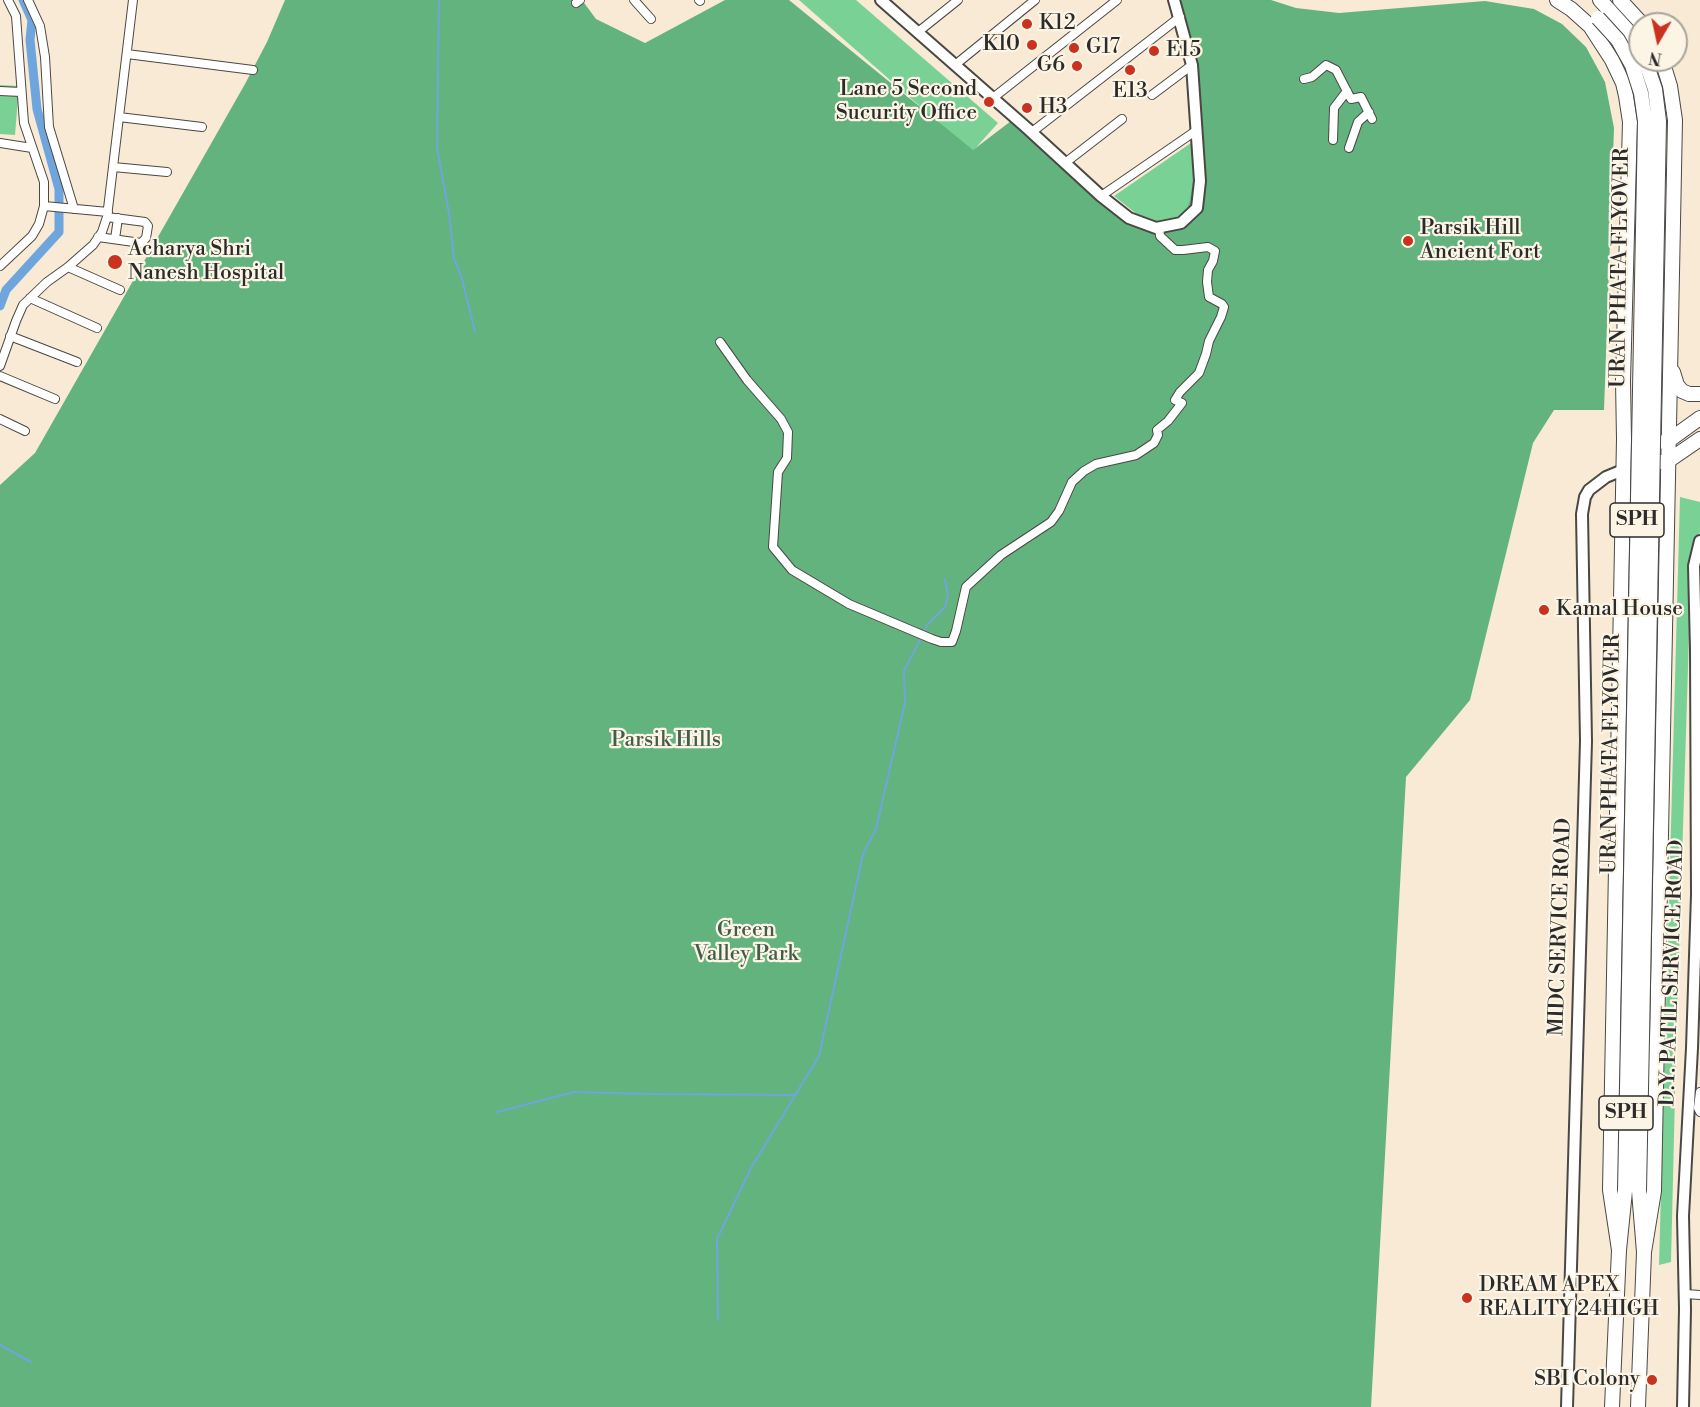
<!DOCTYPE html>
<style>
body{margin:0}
#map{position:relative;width:1700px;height:1407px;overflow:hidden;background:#f8ead4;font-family:"Libre Bodoni",serif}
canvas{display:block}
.north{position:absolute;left:1628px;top:12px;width:60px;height:60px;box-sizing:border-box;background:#fcf5e5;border:2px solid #a8a49b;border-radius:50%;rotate:189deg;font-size:16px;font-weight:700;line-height:24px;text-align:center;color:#2b2b2b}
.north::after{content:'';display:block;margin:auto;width:21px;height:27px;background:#c8321e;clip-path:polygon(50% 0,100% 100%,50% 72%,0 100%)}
</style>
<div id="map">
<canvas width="1700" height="1407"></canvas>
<div class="north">N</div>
</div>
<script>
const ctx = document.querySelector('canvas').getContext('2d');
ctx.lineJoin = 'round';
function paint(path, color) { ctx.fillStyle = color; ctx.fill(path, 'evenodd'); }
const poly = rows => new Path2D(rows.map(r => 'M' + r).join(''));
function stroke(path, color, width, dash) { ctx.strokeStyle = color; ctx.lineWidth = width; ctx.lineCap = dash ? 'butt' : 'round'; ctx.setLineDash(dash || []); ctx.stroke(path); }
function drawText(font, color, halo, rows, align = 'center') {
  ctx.font = font + ' "Libre Bodoni",serif'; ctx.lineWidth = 4.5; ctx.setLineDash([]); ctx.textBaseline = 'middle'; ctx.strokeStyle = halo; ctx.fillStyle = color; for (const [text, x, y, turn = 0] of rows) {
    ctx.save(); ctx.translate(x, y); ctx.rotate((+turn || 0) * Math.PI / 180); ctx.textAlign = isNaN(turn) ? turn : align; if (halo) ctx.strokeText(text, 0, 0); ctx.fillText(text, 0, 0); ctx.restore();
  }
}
const green = poly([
 [799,0,856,0,998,123,972,152],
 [0,85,19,86,15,135,0,134],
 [1191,143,1194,177,1191,206,1177,219,1158,222,1138,215,1114,196],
 [1680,497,1700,502,1700,532,1695,543,1689,568,1690,604,1676,1052,1671,1262,1659,1265]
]);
const forest = poly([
 [285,0,582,0,596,19,645,43,725,0,789,0,973,150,1011,121,1098,200,1127,222,1180,228,1190,200,1201,126,1197,65,1180,0,1271,0,1296,8,1339,13,1485,1,1534,9,1562,24,1586,47,1605,82,1614,128,1604,410,1554,410,1533,443,1470,700,1406,777,1371,1407,0,1407,0,485,35,453,245,84,267,42]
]);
const stream = poly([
 [439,0,437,147,449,213,454,258,462,279,475,332],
 [923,633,927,625,945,607,948,596,945,579],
 [497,1112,574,1092,651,1094,794,1095],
 [718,1320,717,1239,751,1168,819,1056,863,854,876,829,905,703,904,671,921,638],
 [0,1345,31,1362]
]);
const canal = poly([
 [0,306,6,290,59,232,59,189,37,109,30,40,32,20,23,0]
]);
const street = poly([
 [28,0,40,26,45,57,49,127,74,209],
 [634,0,651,19],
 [699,0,700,1],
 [576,3,580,0],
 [918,32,958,0],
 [127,54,253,70],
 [955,65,1035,0],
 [1304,79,1312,77,1326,65,1336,70,1351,99,1361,97,1372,119],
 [0,91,21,92],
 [1152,95,1192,65],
 [993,98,1117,0],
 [119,117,202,127],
 [1032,132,1180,17],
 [1333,140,1334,108,1347,91],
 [0,143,32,148],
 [1349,148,1358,122,1369,112],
 [1065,163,1122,119],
 [113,167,167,172],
 [1101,196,1197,130],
 [44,206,108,212],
 [98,237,141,243,146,238,148,226,145,222,107,217],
 [115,239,118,218],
 [0,266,32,236,39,224,44,206,44,182,24,123,16,16,8,0],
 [68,267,120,290],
 [30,298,97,328],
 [10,336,77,362],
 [720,342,747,380,781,419,788,432,787,458,778,472,773,547,792,570,849,604,932,639,941,642,952,642,956,631,966,587,1001,555,1051,522,1059,511,1072,482,1084,471,1096,464,1136,455,1154,443,1158,435,1157,430,1168,421,1182,403,1175,400,1180,392,1199,373,1206,354,1209,341,1221,317,1224,307,1222,304,1209,297,1207,282,1208,270,1213,261,1215,251,1208,247,1183,250,1175,250,1160,236,1159,227],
 [0,366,16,321,23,305,47,282,68,267,93,245,102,232,107,217,133,0],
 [0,376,55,399],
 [0,419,25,431],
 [1700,1092,1698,1108,1700,1112],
 [1685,1294,1700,1295]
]);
const secondary = poly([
 [881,0,1028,129,1101,196,1129,218,1156,228,1181,223,1197,208,1200,181,1192,65,1174,0],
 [1567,1407,1586,741,1582,514,1585,497,1589,490,1606,477,1623,470],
 [1683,1407,1685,1309,1683,1216,1692,1048,1697,895,1696,650,1694,566,1700,541]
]);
const highway = poly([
 [1557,0,1571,9,1590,26,1612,60,1623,83,1626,96,1630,122,1623,381,1624,439,1610,1190,1619,1250],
 [1600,0,1629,32,1640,50],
 [1620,0,1642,24],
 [1673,372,1677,385,1682,391,1689,394,1700,394],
 [1663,442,1668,441,1700,418],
 [1661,462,1668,461,1700,439],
 [1644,1252,1654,1191,1675,120,1670,86,1662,60],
 [1612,1407,1619,1250,1625,1191,1628,1036],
 [1638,1407,1644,1252,1639,1191,1642,1037]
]);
const highwayBridge = poly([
 [1598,18,1618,40,1632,65,1641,93,1645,121,1628,1036],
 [1642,1037,1659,121,1655,89,1645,60]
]);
const markers = [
 [1027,24,6,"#c8321e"],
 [1032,45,6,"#c8321e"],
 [1074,48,6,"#c8321e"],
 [1154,51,6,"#c8321e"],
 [1077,66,6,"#c8321e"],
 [1130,70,6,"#c8321e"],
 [989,102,6,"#c8321e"],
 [1027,108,6,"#c8321e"],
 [1408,241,6,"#c8321e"],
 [115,262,8,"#c8321e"],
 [1544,610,6,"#c8321e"],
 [1467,1298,6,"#c8321e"],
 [1652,1380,6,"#c8321e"]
];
const shields = [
 [1637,520,54],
 [1626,1113,54]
];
const shieldNames = [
 ["SPH",1637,520],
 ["SPH",1626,1113]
];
const poiNames = [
 ["K12",1039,24],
 ["K10",1020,45,"right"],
 ["G17",1086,48],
 ["E15",1166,51],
 ["G6",1065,66,"right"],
 ["Lane 5 Second",977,90,"right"],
 ["Sucurity Office",977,114,"right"],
 ["E13",1130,92,"center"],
 ["H3",1039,108],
 ["Parsik Hill",1420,229],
 ["Ancient Fort",1420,253],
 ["Acharya Shri",128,250],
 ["Nanesh Hospital",128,274],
 ["Kamal House",1556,610],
 ["DREAM APEX",1479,1286],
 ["REALITY 24HIGH",1479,1310],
 ["SBI Colony",1640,1380,"right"]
];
const streetNames = [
 ["URAN PHATA FLYOVER",1621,268,-89],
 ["URAN PHATA FLYOVER",1612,754,-89],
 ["MIDC SERVICE ROAD",1561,927,-88],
 ["D.Y. PATIL SERVICE ROAD",1673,973,-88]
];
const parkNames = [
 ["Parsik Hills",666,741],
 ["Green",746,931],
 ["Valley Park",746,955]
];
paint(green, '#7ad196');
paint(forest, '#63b37f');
stroke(stream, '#6fa5dd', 2);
stroke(canal, '#6fa5dd', 9);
stroke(street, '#4a4844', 10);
stroke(secondary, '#4a4844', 14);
stroke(highway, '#4a4844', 16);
stroke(street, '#fff', 8);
stroke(secondary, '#fff', 10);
stroke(highway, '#fff', 14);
stroke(highwayBridge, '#4a4844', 16, []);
stroke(highwayBridge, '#fff', 14);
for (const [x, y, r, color] of markers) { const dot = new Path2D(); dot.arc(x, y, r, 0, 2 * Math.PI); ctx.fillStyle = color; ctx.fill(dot); stroke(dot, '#fcf5e5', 2); }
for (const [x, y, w] of shields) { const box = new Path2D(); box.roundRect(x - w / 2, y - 17, w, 34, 4.5); ctx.fillStyle = '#fcf5e5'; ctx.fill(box); stroke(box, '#2b2b2b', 1.5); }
drawText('bold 20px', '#2b2b2b', null, shieldNames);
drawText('21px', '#2b2b2b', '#fcf5e5', poiNames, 'left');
drawText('21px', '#2b2b2b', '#fcf5e5', streetNames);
drawText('21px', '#435d4b', '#fcf5e5', parkNames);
</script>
